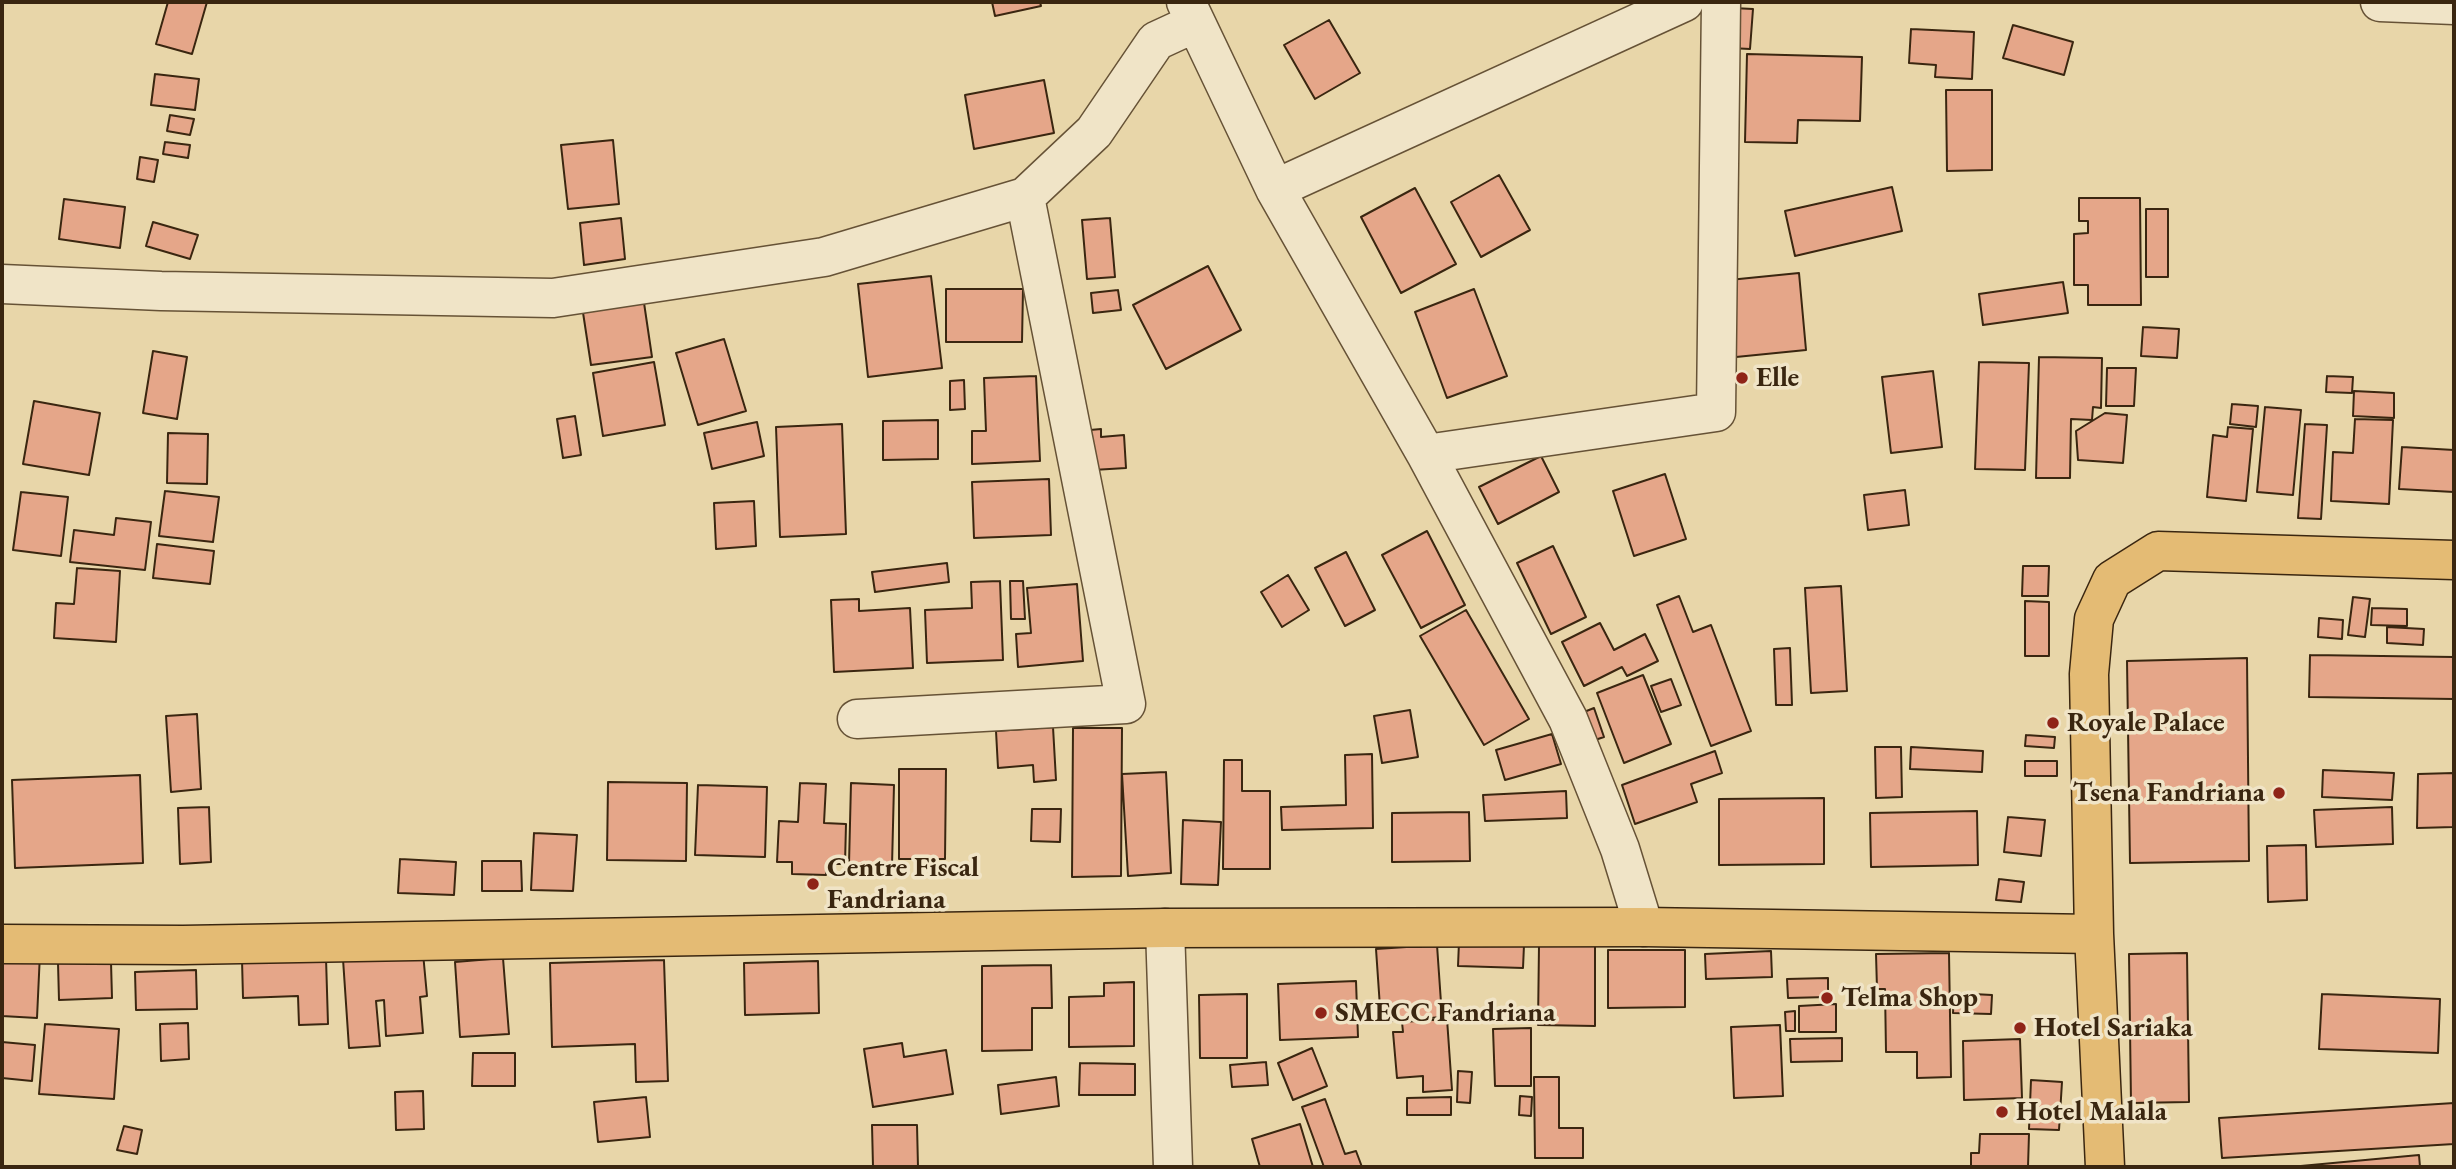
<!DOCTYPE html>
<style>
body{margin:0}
#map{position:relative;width:2456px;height:1169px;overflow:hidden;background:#e8d6a9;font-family:"EB Garamond",serif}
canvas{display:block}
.frame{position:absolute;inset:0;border:4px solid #3a2610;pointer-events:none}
</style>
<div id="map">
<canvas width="2456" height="1169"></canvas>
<div class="frame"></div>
</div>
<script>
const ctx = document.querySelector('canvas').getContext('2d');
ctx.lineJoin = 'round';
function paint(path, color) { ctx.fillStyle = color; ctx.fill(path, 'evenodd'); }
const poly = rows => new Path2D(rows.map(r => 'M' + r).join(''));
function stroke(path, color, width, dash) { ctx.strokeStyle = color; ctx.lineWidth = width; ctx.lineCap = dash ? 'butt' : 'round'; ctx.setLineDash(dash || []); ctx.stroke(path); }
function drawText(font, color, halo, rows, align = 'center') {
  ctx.font = font + ' "EB Garamond",serif'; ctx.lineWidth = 7; ctx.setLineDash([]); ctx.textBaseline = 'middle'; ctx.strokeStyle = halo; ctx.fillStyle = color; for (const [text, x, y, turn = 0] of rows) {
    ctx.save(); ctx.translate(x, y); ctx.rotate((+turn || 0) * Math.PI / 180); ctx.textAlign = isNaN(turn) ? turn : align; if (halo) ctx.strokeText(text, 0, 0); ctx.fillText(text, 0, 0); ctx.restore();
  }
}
const building = poly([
 [168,2,207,2,192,54,156,44,168,2],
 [992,2,1040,2,1041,6,995,16,992,2],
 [1733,8,1753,9,1750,49,1730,48,1733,8],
 [1329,20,1360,73,1315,99,1284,45,1329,20],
 [2013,25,2073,42,2064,75,2003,58,2013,25],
 [1911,29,1974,32,1972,79,1935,77,1936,65,1909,63,1911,29],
 [1747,54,1862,57,1860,121,1798,120,1797,143,1745,142,1747,54],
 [155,74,199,79,195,110,151,105,155,74],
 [1044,80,1054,133,974,149,965,95,1044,80],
 [1946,90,1992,90,1992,170,1947,171,1946,90],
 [170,115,194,119,190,135,167,131,170,115],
 [613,140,619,204,568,209,561,145,613,140],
 [165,142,190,145,188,158,163,154,165,142],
 [140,157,158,160,154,182,137,179,140,157],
 [1499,175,1530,230,1481,257,1451,202,1499,175],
 [1892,187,1902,231,1795,256,1785,211,1892,187],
 [1415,188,1456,264,1401,293,1361,217,1415,188],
 [2079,198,2140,198,2141,305,2088,305,2088,285,2074,285,2074,234,2088,233,2088,221,2079,221,2079,198],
 [64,199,125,207,120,248,59,239,64,199],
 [2146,209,2168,209,2168,277,2146,277,2146,209],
 [621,218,625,259,584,265,580,223,621,218],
 [1110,218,1115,277,1087,279,1082,220,1110,218],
 [153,222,198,235,190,259,146,246,153,222],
 [1208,266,1241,330,1166,369,1133,305,1208,266],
 [1799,273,1806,350,1736,357,1729,280,1799,273],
 [931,276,942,368,868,377,858,284,931,276],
 [2063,282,2068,313,1983,325,1979,294,2063,282],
 [946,289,1023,289,1022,342,946,342,946,289],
 [1474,289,1507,376,1447,398,1415,312,1474,289],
 [1118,290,1121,310,1093,313,1091,293,1118,290],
 [643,296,652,357,591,365,582,306,643,296],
 [2143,327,2179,329,2177,358,2141,356,2143,327],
 [724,339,746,411,698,425,676,353,724,339],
 [153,351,187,357,177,419,143,413,153,351],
 [2039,357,2102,358,2101,408,2093,407,2092,420,2071,419,2070,478,2036,478,2039,357],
 [654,362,665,425,603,436,593,373,654,362],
 [1979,362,2029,363,2025,470,1975,469,1979,362],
 [2107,368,2136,368,2134,406,2106,406,2107,368],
 [1933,371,1942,447,1891,453,1882,377,1933,371],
 [1036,376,1040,461,972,464,972,431,986,431,984,378,1036,376],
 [2327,376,2353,377,2352,393,2326,392,2327,376],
 [964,380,965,409,950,410,950,381,964,380],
 [2354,391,2394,393,2394,418,2353,416,2354,391],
 [34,401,100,413,89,475,23,464,34,401],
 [2232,404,2258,406,2256,427,2230,424,2232,404],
 [2265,407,2301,410,2293,495,2257,492,2265,407],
 [2105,413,2127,415,2123,463,2078,460,2076,431,2105,413],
 [575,416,581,455,563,458,557,419,575,416],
 [2355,419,2393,420,2389,504,2331,501,2333,452,2353,453,2355,419],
 [938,420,938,459,883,460,883,421,938,420],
 [757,422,764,456,712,469,704,433,757,422],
 [842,424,846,534,780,537,776,427,842,424],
 [2305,424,2327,425,2321,519,2298,518,2305,424],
 [2228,427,2253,429,2246,501,2207,497,2213,435,2227,437,2228,427],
 [1101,429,1101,437,1124,435,1126,468,1093,470,1090,430,1101,429],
 [168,433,208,434,207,484,167,483,168,433],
 [2402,447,2454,450,2454,492,2399,489,2402,447],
 [1541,456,1559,492,1498,524,1479,487,1541,456],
 [1665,474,1686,539,1634,556,1613,491,1665,474],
 [1049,479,1051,535,974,538,972,482,1049,479],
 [1905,490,1909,525,1868,530,1864,495,1905,490],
 [165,491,219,497,213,542,159,536,165,491],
 [21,492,68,497,61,556,13,550,21,492],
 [754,501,756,546,716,549,714,503,754,501],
 [116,518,151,522,145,570,70,562,74,530,114,535,116,518],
 [1427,531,1465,605,1421,628,1382,555,1427,531],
 [157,544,214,551,210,584,153,578,157,544],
 [1553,546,1586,617,1551,634,1517,563,1553,546],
 [1346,552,1375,610,1345,626,1315,568,1346,552],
 [947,563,949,582,875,592,872,572,947,563],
 [2023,566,2049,566,2048,596,2022,596,2023,566],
 [77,568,120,571,116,642,54,638,56,603,74,604,77,568],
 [1288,575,1309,610,1282,627,1261,592,1288,575],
 [1000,581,1003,660,927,663,925,610,972,608,971,582,1000,581],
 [1010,581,1023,581,1025,619,1011,619,1010,581],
 [1077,584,1083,661,1018,667,1016,634,1031,633,1027,588,1077,584],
 [1841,586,1847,691,1811,693,1805,588,1841,586],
 [1679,596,1693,632,1711,625,1751,731,1711,746,1657,605,1679,596],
 [2353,597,2370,599,2365,637,2348,635,2353,597],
 [859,599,859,611,910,608,913,668,834,672,831,600,859,599],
 [2025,601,2049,602,2049,656,2025,656,2025,601],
 [2372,608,2407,609,2407,626,2371,625,2372,608],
 [1466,610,1529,719,1484,745,1420,636,1466,610],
 [2319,618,2343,620,2342,639,2318,637,2319,618],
 [1600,623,1614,650,1645,634,1658,661,1627,676,1622,667,1584,686,1562,642,1600,623],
 [2387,627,2424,629,2423,645,2387,643,2387,627],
 [1790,648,1792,705,1776,705,1774,649,1790,648],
 [2310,655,2454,657,2454,699,2309,697,2310,655],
 [2247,658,2249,861,2130,863,2127,661,2247,658],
 [1643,675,1671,744,1624,763,1597,693,1643,675],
 [1671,679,1681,705,1661,712,1651,686,1671,679],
 [1594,708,1604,737,1589,742,1579,714,1594,708],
 [1410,710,1418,757,1382,763,1374,716,1410,710],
 [197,714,201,789,171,792,166,716,197,714],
 [1053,727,1056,780,1034,782,1033,765,998,768,996,731,1053,727],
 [1073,728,1122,728,1121,876,1072,877,1073,728],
 [1552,734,1561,764,1505,780,1496,750,1552,734],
 [2026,735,2055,737,2054,748,2025,746,2026,735],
 [1875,747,1901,747,1902,797,1876,798,1875,747],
 [1911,747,1983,751,1982,772,1910,769,1911,747],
 [1715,751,1722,773,1691,784,1697,802,1635,824,1622,785,1715,751],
 [1372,754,1373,828,1282,830,1281,807,1346,805,1345,755,1372,754],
 [1224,760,1242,760,1242,791,1270,791,1270,869,1223,869,1224,760],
 [2025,761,2057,761,2057,776,2025,776,2025,761],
 [899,769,946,769,945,859,899,859,899,769],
 [2323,770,2394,773,2392,800,2322,797,2323,770],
 [1166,772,1171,873,1128,876,1122,774,1166,772],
 [2454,773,2454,827,2417,828,2418,774,2454,773],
 [140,775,143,863,15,868,12,780,140,775],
 [608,782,687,783,686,861,607,860,608,782],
 [800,783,826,784,824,823,846,824,845,864,827,864,826,875,792,874,792,862,777,862,779,821,798,822,800,783],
 [851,783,894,785,892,866,849,864,851,783],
 [698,785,767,787,765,857,695,855,698,785],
 [1566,791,1567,818,1485,821,1483,795,1566,791],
 [1824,798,1824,864,1719,865,1719,799,1824,798],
 [209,807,211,862,180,864,178,808,209,807],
 [2392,807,2393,844,2316,847,2314,810,2392,807],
 [1032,809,1061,809,1060,842,1031,841,1032,809],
 [1977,811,1978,865,1871,867,1870,813,1977,811],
 [1469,812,1470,861,1392,862,1392,813,1469,812],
 [2008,817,2045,820,2041,856,2004,852,2008,817],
 [1183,820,1221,822,1218,885,1181,884,1183,820],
 [534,833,577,835,573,891,531,890,534,833],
 [2306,845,2307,900,2268,902,2267,846,2306,845],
 [400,859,456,862,454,895,398,893,400,859],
 [482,861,521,861,522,891,482,891,482,861],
 [1999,879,2024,882,2021,902,1996,900,1999,879],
 [1459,942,1524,945,1523,968,1458,966,1459,942],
 [1437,945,1442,1017,1381,1022,1376,949,1437,945],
 [1539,945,1595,946,1595,1026,1538,1025,1539,945],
 [1608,950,1685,950,1685,1007,1608,1008,1608,950],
 [1771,951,1772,977,1706,979,1705,954,1771,951],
 [2,952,40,953,37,1018,2,1016,2,952],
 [423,953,427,996,420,997,423,1033,386,1036,384,1000,376,1001,380,1046,349,1048,343,959,423,953],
 [1949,953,1951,1077,1917,1078,1917,1052,1886,1052,1885,989,1877,989,1876,954,1949,953],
 [2187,953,2189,1102,2131,1103,2129,954,2187,953],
 [326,958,328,1024,299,1025,298,996,243,998,242,960,326,958],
 [503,958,509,1034,460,1037,455,962,503,958],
 [664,960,668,1081,636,1082,635,1044,552,1047,550,963,664,960],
 [818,961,819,1013,745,1015,744,963,818,961],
 [111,962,112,998,59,1000,58,963,111,962],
 [1051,965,1052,1008,1032,1008,1032,1050,982,1051,982,966,1051,965],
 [196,970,197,1009,136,1010,135,972,196,970],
 [1828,978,1828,997,1788,998,1787,979,1828,978],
 [1356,981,1358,1037,1280,1040,1278,984,1356,981],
 [1134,982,1134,1046,1069,1047,1069,997,1104,996,1104,983,1134,982],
 [1954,993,1992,995,1991,1014,1953,1013,1954,993],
 [1247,994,1247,1058,1200,1058,1199,995,1247,994],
 [2322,994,2440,999,2438,1053,2319,1049,2322,994],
 [1836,1004,1836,1032,1799,1032,1799,1006,1836,1004],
 [1795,1011,1795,1031,1786,1031,1785,1012,1795,1011],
 [1447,1019,1452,1090,1423,1092,1423,1076,1397,1078,1393,1032,1403,1032,1402,1022,1447,1019],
 [188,1023,189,1059,161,1061,160,1024,188,1023],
 [45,1024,119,1029,114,1099,39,1094,45,1024],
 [1780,1025,1783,1096,1734,1098,1731,1027,1780,1025],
 [1531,1028,1531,1086,1495,1086,1493,1029,1531,1028],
 [1842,1038,1842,1061,1791,1062,1790,1039,1842,1038],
 [2020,1039,2022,1098,1964,1100,1963,1041,2020,1039],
 [2,1042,35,1045,32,1081,2,1078,2,1042],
 [902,1043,904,1057,946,1050,953,1094,873,1107,864,1049,902,1043],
 [1312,1048,1327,1086,1293,1100,1278,1063,1312,1048],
 [473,1053,515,1053,515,1086,472,1086,473,1053],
 [1266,1062,1268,1085,1232,1087,1230,1065,1266,1062],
 [1080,1063,1135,1064,1135,1095,1079,1095,1080,1063],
 [1458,1071,1472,1072,1470,1103,1457,1102,1458,1071],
 [1056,1077,1059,1106,1001,1114,998,1085,1056,1077],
 [1534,1077,1559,1077,1559,1128,1583,1128,1583,1158,1535,1158,1534,1077],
 [2031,1080,2062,1082,2059,1130,2029,1129,2031,1080],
 [423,1091,424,1129,396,1130,395,1092,423,1091],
 [1520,1096,1532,1097,1531,1116,1519,1115,1520,1096],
 [646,1097,650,1137,598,1142,594,1102,646,1097],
 [1451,1097,1451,1115,1407,1115,1407,1098,1451,1097],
 [1325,1099,1345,1154,1356,1151,1362,1167,1324,1167,1302,1107,1325,1099],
 [2454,1103,2454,1144,2222,1158,2219,1118,2454,1103],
 [1300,1124,1313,1167,1260,1167,1252,1139,1300,1124],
 [872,1125,917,1125,918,1167,873,1167,872,1125],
 [124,1126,142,1130,137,1154,117,1150,124,1126],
 [1980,1134,2029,1134,2028,1167,1971,1167,1971,1153,1979,1153,1980,1134],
 [2419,1155,2420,1167,2290,1167,2419,1155]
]);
const minor = poly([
 [1186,2,1275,189,1426,454,1568,719,1620,849,1644,927],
 [2380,2,2454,5],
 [1275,189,1684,2],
 [2,284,161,291,553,298,824,257,1025,197,1094,132,1156,41,1195,23],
 [1426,454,1716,412,1721,2],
 [857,719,1126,704,1025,197],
 [1165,928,1173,1167]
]);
const major = poly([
 [2,944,183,945,1165,928,1644,927,2094,934],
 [2105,1167,2094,934,2089,674,2094,619,2112,580,2158,551,2454,560]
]);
const markers = [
 [1742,378,7,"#8f2418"],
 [2053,723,7,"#8f2418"],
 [2279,793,7,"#8f2418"],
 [813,884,7,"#8f2418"],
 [1827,998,7,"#8f2418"],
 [1321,1013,7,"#8f2418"],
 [2020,1028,7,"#8f2418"],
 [2002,1112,7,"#8f2418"]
];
const poiNames = [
 ["Elle",1756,378],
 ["Royale Palace",2067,723],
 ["Tsena Fandriana",2265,793,"right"],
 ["Centre Fiscal",827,868],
 ["Fandriana",827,900],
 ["Telma Shop",1841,998],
 ["SMECC Fandriana",1335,1013],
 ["Hotel Sariaka",2034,1028],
 ["Hotel Malala",2016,1112]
];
paint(building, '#e5a689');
stroke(building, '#3a2610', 2);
stroke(minor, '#665236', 41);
stroke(major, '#3a2610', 41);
stroke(minor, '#f0e4c7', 38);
stroke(major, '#e4bb74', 38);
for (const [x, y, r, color] of markers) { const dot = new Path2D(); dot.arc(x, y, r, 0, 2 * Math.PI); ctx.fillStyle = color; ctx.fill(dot); stroke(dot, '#f0e4c7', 2.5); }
drawText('bold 28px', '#3a2610', '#f0e4c7', poiNames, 'left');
</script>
